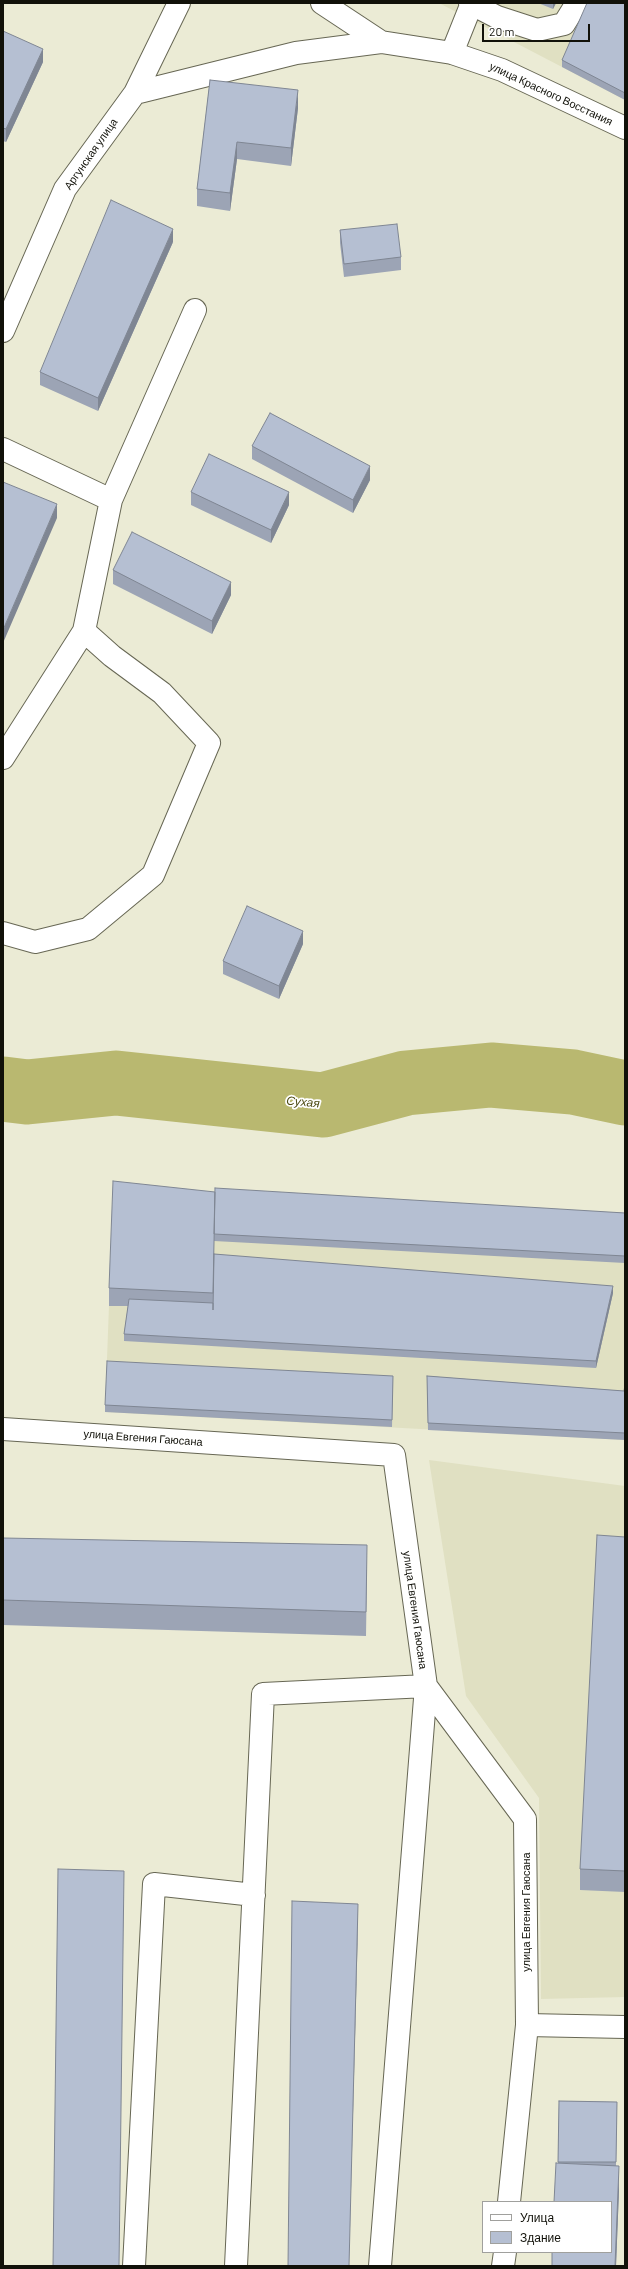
<!DOCTYPE html>
<meta charset="utf-8">
<style>
body{margin:0}
#map{position:relative;width:628px;height:2269px;overflow:hidden;background:#ebebd5;font-family:Barlow,sans-serif}
canvas{display:block}
.frame{position:absolute;inset:0;border:4px solid #111109;pointer-events:none}
.legend{position:absolute;left:482px;top:2201px;width:130px;height:52px;box-sizing:border-box;background:#fff;border:1px solid #a0a09d;margin:0;padding:5px 7px;list-style:none;font-size:12px;color:#111109}
.legend li{display:flex;align-items:center;gap:8px;height:20px}
.legend b{width:20px;border:1px solid #a0a09d}
.scale{position:absolute;left:482px;top:24px;width:108px;height:18px;box-sizing:border-box;border:2px solid #111109;border-top:0;padding-left:5px;font-size:12px;line-height:14px;white-space:nowrap;color:#111109;-webkit-text-stroke:3px #fff;paint-order:stroke}
</style>
<div id="map">
<canvas width="628" height="2269"></canvas>
<div class="frame"></div>
<ul class="legend">
<li><b style="height:5px;background:#fff"></b>Улица</li>
<li><b style="height:11px;background:#b5bfd2"></b>Здание</li>
</ul>
<div class="scale">20 m</div>
</div>
<script>
const ctx = document.querySelector('canvas').getContext('2d');
ctx.lineJoin = 'round';
function paint(path, color) { ctx.fillStyle = color; ctx.fill(path, 'evenodd'); }
const poly = rows => new Path2D(rows.map(r => 'M' + r).join(''));
function stroke(path, color, width, dash) { ctx.strokeStyle = color; ctx.lineWidth = width; ctx.lineCap = dash ? 'butt' : 'round'; ctx.setLineDash(dash || []); ctx.stroke(path); }
function drawText(font, color, halo, rows, align = 'center') {
  ctx.font = font + ' Barlow,sans-serif'; ctx.lineWidth = 3.5; ctx.setLineDash([]); ctx.textBaseline = 'middle'; ctx.strokeStyle = halo; ctx.fillStyle = color; for (const [text, x, y, turn = 0] of rows) {
    ctx.save(); ctx.translate(x, y); ctx.rotate((+turn || 0) * Math.PI / 180); ctx.textAlign = isNaN(turn) ? turn : align; if (halo) ctx.strokeText(text, 0, 0); ctx.fillText(text, 0, 0); ctx.restore();
  }
}
const built = poly([
 [439,3,625,3,625,100,562,67],
 [113,1199,625,1221,625,1440,105,1412],
 [429,1460,625,1486,625,1997,541,1999,539,1798,466,1696]
]);
const river = poly([
 [3,1089,27,1092,116,1083,323,1105,406,1083,491,1075,573,1082,625,1093]
]);
const minor = poly([
 [322,3,381,42,452,53,502,70,625,128],
 [470,3,497,17,537,30,564,24,577,3],
 [452,53,472,3],
 [135,93,296,53,381,42],
 [3,331,65,189,135,93,179,3],
 [3,449,111,500],
 [3,758,84,631],
 [3,933,35,942,88,929,153,875,209,743,162,693,112,656,84,631,111,500,195,310],
 [3,1429,394,1455,426,1686,525,1819,527,2025,625,2027],
 [509,2202,527,2025],
 [134,2266,154,1884,254,1895],
 [236,2266,263,1694,426,1686],
 [380,2266,426,1686],
 [503,2266,505,2252]
]);
const wall = poly([
 [538,3,556,3,553,9],
 [625,3,625,100,562,67,562,60],
 [3,31,43,62,6,142,3,141],
 [210,80,298,108,291,166,237,159,230,211,197,206,197,189],
 [340,230,401,257,401,270,344,277,340,243],
 [173,242,98,411,40,385,40,372],
 [252,446,370,480,353,513,252,459],
 [191,492,289,505,271,543,191,505],
 [113,570,231,595,212,634,113,584],
 [303,944,279,999,223,974,223,961],
 [215,1192,625,1213,625,1263,214,1241,214,1254,613,1293,596,1368,124,1341,124,1334,128,1306,109,1306,109,1288],
 [393,1376,392,1427,105,1412,105,1405],
 [427,1376,624,1391,625,1385,625,1440,428,1430],
 [625,1537,625,1892,580,1890,580,1869],
 [3,1538,367,1570,366,1636,3,1625],
 [559,2101,617,2102,616,2165,619,2190,616,2266,552,2266,558,2163]
]);
const shadedWall = poly([
 [553,3,556,3,553,9],
 [43,49,43,62,6,142,6,129],
 [298,90,298,108,291,166,291,148],
 [237,142,237,159,230,211,230,193],
 [173,229,173,242,98,411,98,398],
 [370,466,370,480,353,513,353,500],
 [289,492,289,505,271,543,271,530],
 [57,504,57,518,3,643,3,630],
 [231,582,231,595,212,634,212,621],
 [303,931,303,944,279,999,279,986],
 [613,1286,613,1293,596,1368,596,1361],
 [358,1904,358,1925,349,2266],
 [619,2166,619,2190,616,2266,615,2266]
]);
const building = poly([
 [587,3,625,3,625,93,562,60,587,3],
 [3,31,43,49,6,129,3,128,3,31],
 [210,80,298,90,291,148,237,142,230,193,197,189,210,80],
 [111,200,173,229,98,398,40,372,111,200],
 [397,224,401,257,344,264,340,230,397,224],
 [270,413,370,466,353,500,252,446,270,413],
 [209,454,289,492,271,530,191,492,209,454],
 [3,482,57,504,3,630,3,482],
 [132,532,231,582,212,621,113,570,132,532],
 [247,906,303,931,279,986,223,961,247,906],
 [113,1181,215,1192,213,1293,109,1288,113,1181],
 [215,1188,625,1213,625,1256,214,1234,215,1188],
 [214,1254,613,1286,596,1361,124,1334,129,1299,213,1303,213,1310,214,1254],
 [107,1361,393,1376,392,1420,105,1405,107,1361],
 [427,1376,624,1391,625,1385,625,1433,428,1423,427,1376],
 [597,1535,625,1537,625,1871,580,1869,597,1535],
 [3,1538,367,1545,366,1612,3,1600,3,1538],
 [58,1869,124,1871,119,2266,53,2266,58,1869],
 [292,1901,358,1904,349,2266,288,2266,292,1901],
 [559,2101,617,2102,616,2162,558,2162,559,2101],
 [556,2163,619,2166,615,2266,552,2266,552,2252,611,2252,611,2202,554,2202,556,2163]
]);
const streetNames = [
 ["улица Красного Восстания",551,94,25],
 ["Аргунская улица",91,154,-55],
 ["улица Евгения Гаюсана",143,1438,4],
 ["улица Евгения Гаюсана",415,1610,82],
 ["улица Евгения Гаюсана",526,1912,-90]
];
const waterNames = [
 ["Сухая",303,1102,5]
];
paint(built, '#e0e0c2');
stroke(river, '#b9b870', 65);
stroke(minor, '#676754', 24);
stroke(minor, '#fff', 22);
paint(wall, '#9ca4b5');
paint(shadedWall, '#7f8693');
paint(building, '#b5bfd2');
stroke(building, '#7f8693', 1);
drawText('11px', '#111109', '#fff', streetNames);
drawText('italic 12px', '#4d4b13', '#fff', waterNames);
</script>
